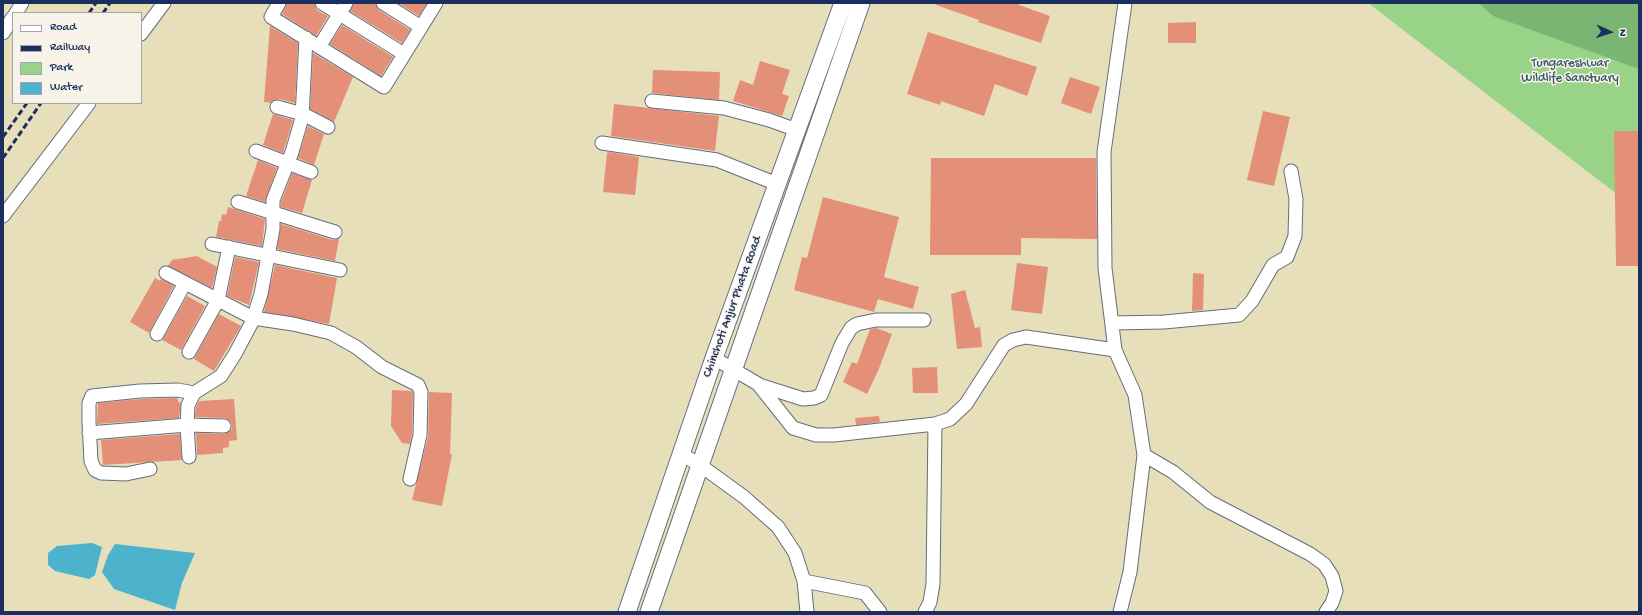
<!DOCTYPE html>
<style>
body{margin:0}
#map{position:relative;width:1642px;height:615px;overflow:hidden;background:#e7dfba;font-family:"Gochi Hand",sans-serif}
canvas{display:block}
.frame{position:absolute;inset:0;border:4px solid #1b2f5e;pointer-events:none}
.legend{position:absolute;left:12px;top:12px;width:130px;height:92px;box-sizing:border-box;background:#f7f3e8;border:1px solid #9fa5b1;margin:0;padding:5px 7px;list-style:none;font-size:12px;color:#1b2f5e}
.legend li{display:flex;align-items:center;gap:8px;height:20px}
.legend b{width:20px;border:1px solid #9fa5b1}
.north{position:absolute;left:1590px;top:12px;width:40px;height:40px;-webkit-text-stroke:3px #f7f3e8;paint-order:stroke;rotate:93deg;font-size:11px;font-weight:700;line-height:16px;text-align:center;color:#1b2f5e}
.north::after{content:'';display:block;margin:auto;width:14px;height:18px;background:#1b2f5e;clip-path:polygon(50% 0,100% 100%,50% 72%,0 100%)}
</style>
<div id="map">
<canvas width="1642" height="615"></canvas>
<div class="frame"></div>
<ul class="legend">
<li><b style="height:5px;background:#fff"></b>Road</li>
<li><b style="height:5px;background:#1b2f5e"></b>Railway</li>
<li><b style="height:11px;background:#98d387"></b>Park</li>
<li><b style="height:11px;background:#4db3cc"></b>Water</li>
</ul>
<div class="north">N</div>
</div>
<script>
const ctx = document.querySelector('canvas').getContext('2d');
ctx.lineJoin = 'round';
function paint(path, color) { ctx.fillStyle = color; ctx.fill(path, 'evenodd'); }
const poly = rows => new Path2D(rows.map(r => 'M' + r).join(''));
function stroke(path, color, width, dash) { ctx.strokeStyle = color; ctx.lineWidth = width; ctx.lineCap = dash ? 'butt' : 'round'; ctx.setLineDash(dash || []); ctx.stroke(path); }
function drawText(font, color, halo, rows, align = 'center') {
  ctx.font = font + ' "Gochi Hand",sans-serif'; ctx.lineWidth = 3; ctx.setLineDash([]); ctx.textBaseline = 'middle'; ctx.strokeStyle = halo; ctx.fillStyle = color; for (const [text, x, y, turn = 0] of rows) {
    ctx.save(); ctx.translate(x, y); ctx.rotate((+turn || 0) * Math.PI / 180); ctx.textAlign = isNaN(turn) ? turn : align; if (halo) ctx.strokeText(text, 0, 0); ctx.fillText(text, 0, 0); ctx.restore();
  }
}
const green = poly([
 [1368,3,1639,3,1639,211]
]);
const forest = poly([
 [1479,3,1639,3,1639,69,1493,16]
]);
const water = poly([
 [92,543,102,547,95,575,89,579,55,571,48,565,48,553,57,546],
 [115,544,195,553,182,583,175,610,114,589,102,572,108,555]
]);
const building = poly([
 [287,3,314,3,317,10,328,16,316,36,282,14],
 [354,3,375,3,379,10,410,30,402,43,350,11],
 [398,3,427,3,419,16],
 [936,3,1019,3,1019,5,1050,16,1041,43,978,22,979,20,936,5],
 [1196,22,1196,43,1168,43,1168,23],
 [342,25,393,57,381,76,330,44],
 [270,26,298,43,295,103,279,99,271,103,264,102],
 [928,32,1037,67,1027,96,995,84,984,116,941,101,940,105,907,94],
 [313,53,353,77,334,122,310,109],
 [760,61,790,70,782,94,789,96,782,116,733,101,740,80,753,85],
 [653,70,720,72,719,100,652,93],
 [1070,77,1100,87,1091,114,1061,103],
 [614,104,719,116,715,151,611,136],
 [1263,111,1290,117,1274,186,1247,180],
 [273,114,293,120,283,153,263,145],
 [308,126,324,134,314,165,298,158],
 [1614,131,1639,131,1639,266,1616,266],
 [609,152,639,157,635,195,603,192,607,153],
 [931,158,1096,158,1097,239,1021,238,1021,255,930,255],
 [258,160,277,168,265,202,246,196],
 [292,173,312,180,302,213,281,207,281,202],
 [823,197,899,217,884,277,919,287,913,309,878,299,874,312,794,290,802,257,807,258],
 [228,207,265,219,262,246,216,237,219,221,221,221,222,214,226,215],
 [281,224,333,240,339,239,335,261,277,249],
 [197,256,217,267,212,288,168,266,172,260],
 [235,257,259,262,249,305,227,296],
 [1017,263,1048,267,1042,314,1011,310],
 [275,265,337,278,329,324,264,312],
 [1193,273,1204,274,1203,310,1192,311],
 [155,278,160,281,161,279,174,286,149,333,130,322],
 [965,290,975,328,980,327,982,347,957,349,951,294],
 [187,296,205,306,181,350,162,340],
 [219,314,241,326,214,371,194,359],
 [876,328,892,334,878,371,867,394,843,382,852,362,857,364,870,329],
 [937,367,938,393,913,393,912,368],
 [392,390,412,391,413,394,412,434,410,444,402,443,391,426],
 [429,392,452,393,450,454,452,454,442,506,412,500,428,437],
 [177,398,179,403,181,402,179,418,97,424,98,403,141,399],
 [234,399,237,440,229,441,229,447,223,448,223,453,197,455,196,433,224,434,231,430,232,427,231,422,225,418,195,417,196,407,199,401],
 [879,416,880,422,856,425,855,418],
 [180,434,182,460,103,465,101,440]
]);
const minor = poly([
 [279,3,271,17,384,87,436,3],
 [322,3,404,54],
 [383,3,421,27],
 [16,13,22,3],
 [3,33,13,17],
 [141,34,164,3],
 [319,47,346,3],
 [652,101,724,108,769,120,797,130],
 [277,107,303,114,328,127],
 [602,143,717,160,777,184],
 [256,151,311,172],
 [238,202,335,232],
 [3,216,89,103],
 [212,244,340,270],
 [166,273,253,318,293,324,331,333,356,347,382,367,418,385,421,392,420,435,410,479],
 [1113,323,1164,322,1239,315,1252,301,1273,265,1287,257,1295,236,1296,199,1291,171],
 [157,334,185,283],
 [189,352,218,300,229,247],
 [714,358,758,384,793,428,816,435,834,435,935,424,950,419,966,404,1004,345,1013,340,1026,337,1115,350],
 [759,385,803,399,814,398,821,395,842,343,851,328,857,324,876,320,924,320],
 [89,433,187,425,224,426],
 [681,454,700,465,744,497,778,527,795,553,804,581,807,612],
 [1144,455,1173,472,1210,502,1310,554,1324,564,1332,576,1336,591,1332,603,1326,612],
 [189,457,187,425,188,405,194,393,221,376,235,354,252,322,261,294,273,229,273,200,292,152,302,118,306,38],
 [150,469,126,474,101,473,95,470,91,461,89,422,89,403,92,396,140,391,178,390,194,393],
 [804,581,865,593,880,612],
 [925,612,930,602,933,584,935,424],
 [1120,612,1130,572,1144,455,1135,395,1115,350,1105,268,1104,152,1125,3]
]);
const major = poly([
 [627,612,714,358,843,3],
 [649,612,861,3]
]);
const rail = poly([
 [89,13,96,3],
 [103,13,110,3],
 [3,137,27,103],
 [3,158,41,103]
]);
const parkNames = [
 ["Tungareshwar",1570,64],
 ["Wildlife Sanctuary",1570,79]
];
const streetNames = [
 ["Chinchoti Anjur Phata Road",733,307,-70]
];
paint(green, '#98d387');
paint(forest, '#7ab574');
paint(water, '#4db3cc');
paint(building, '#e48f77');
stroke(minor, '#626d7e', 15);
stroke(major, '#626d7e', 19);
stroke(minor, '#fff', 13);
stroke(major, '#fff', 17);
stroke(rail, '#1b2f5e', 3, [6, 3]);
drawText('13px', '#3a5868', '#f7f3e8', parkNames);
drawText('13px', '#1b2f5e', '#f7f3e8', streetNames);
</script>
